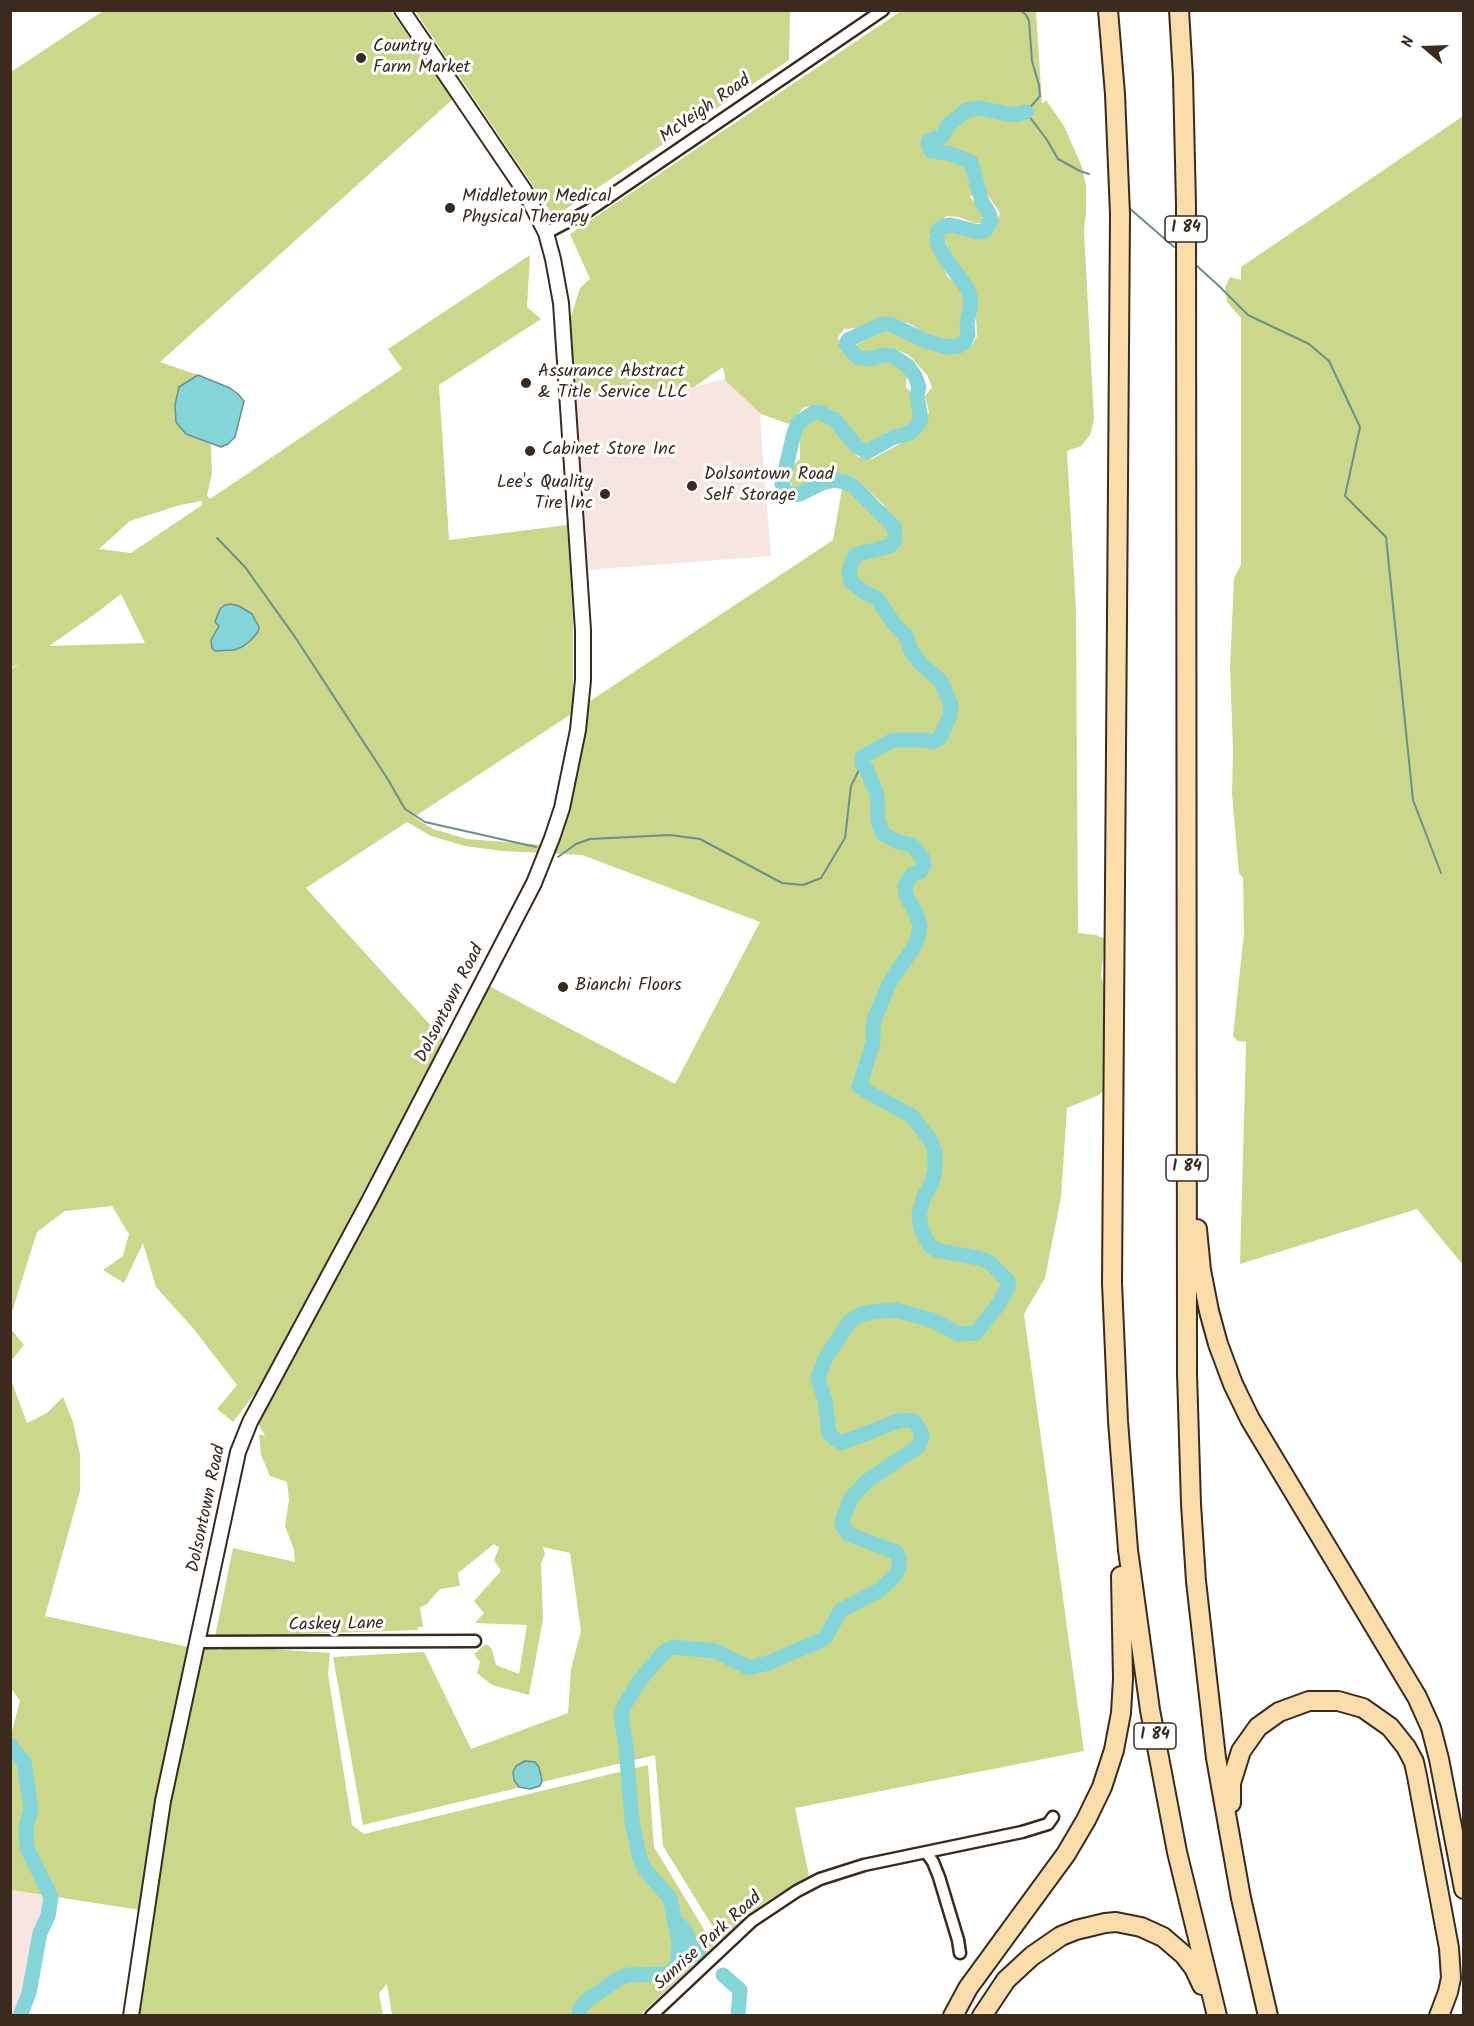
<!DOCTYPE html>
<style>
body{margin:0}
#map{position:relative;width:1474px;height:2026px;overflow:hidden;background:#fff;font-family:Kalam,sans-serif}
canvas{display:block}
.frame{position:absolute;inset:0;border:12px solid #3b2a1e;pointer-events:none}
.north{position:absolute;left:1396px;top:18px;width:60px;height:60px;-webkit-text-stroke:4px #fff;paint-order:stroke;rotate:289deg;font-size:16px;font-weight:700;line-height:24px;text-align:center;color:#3b2a1e}
.north::after{content:'';display:block;margin:auto;width:21px;height:27px;background:#3b2a1e;clip-path:polygon(50% 0,100% 100%,50% 72%,0 100%)}
</style>
<div id="map">
<canvas width="1474" height="2026"></canvas>
<div class="frame"></div>
<div class="north">N</div>
</div>
<script>
const ctx = document.querySelector('canvas').getContext('2d');
ctx.lineJoin = 'round';
function paint(path, color) { ctx.fillStyle = color; ctx.fill(path, 'evenodd'); }
const poly = rows => new Path2D(rows.map(r => 'M' + r).join(''));
function stroke(path, color, width, dash) { ctx.strokeStyle = color; ctx.lineWidth = width; ctx.lineCap = dash ? 'butt' : 'round'; ctx.setLineDash(dash || []); ctx.stroke(path); }
function drawText(font, color, halo, rows, align = 'center') {
  ctx.font = font + ' Kalam,sans-serif'; ctx.lineWidth = 6; ctx.setLineDash([]); ctx.textBaseline = 'middle'; ctx.strokeStyle = halo; ctx.fillStyle = color; for (const [text, x, y, turn = 0] of rows) {
    ctx.save(); ctx.translate(x, y); ctx.rotate((+turn || 0) * Math.PI / 180); ctx.textAlign = isNaN(turn) ? turn : align; if (halo) ctx.strokeText(text, 0, 0); ctx.fillText(text, 0, 0); ctx.restore();
  }
}
const built = poly([
 [756,370,771,556,586,570,574,394,694,387],
 [11,1890,51,1897,48,1916,40,1933,29,1993,20,2015,11,2015]
]);
const green = poly([
 [103,11,391,11,453,99,160,362,198,375,179,387,186,434,200,438,211,445,212,473,207,496,210,499,402,369,388,349,530,255,527,307,541,319,439,385,449,540,567,525,573,620,573,713,414,817,433,829,467,839,558,846,569,811,580,764,590,701,833,540,843,483,873,513,885,506,857,480,845,474,834,473,801,487,793,487,789,479,792,466,800,459,800,435,803,424,809,419,817,416,822,417,831,421,849,448,858,457,872,459,920,433,929,412,925,396,932,387,927,375,909,355,890,347,868,353,856,348,858,344,888,328,905,335,918,344,942,351,958,353,971,347,977,336,976,317,978,302,973,289,961,274,945,241,943,231,948,228,955,229,978,238,985,236,994,229,1000,213,983,188,970,197,983,212,985,218,982,223,974,223,959,217,947,216,932,226,929,236,936,256,943,264,947,276,963,290,966,302,963,323,964,334,960,339,949,342,925,333,908,323,882,317,858,328,844,329,838,337,840,346,846,355,860,363,867,366,888,360,900,364,907,372,906,387,914,396,917,419,908,427,886,432,873,447,864,446,834,411,822,405,804,407,789,424,761,414,726,381,723,367,694,387,574,394,570,320,580,288,590,279,570,234,901,11,1036,11,1042,104,1046,100,1064,126,1082,167,1086,186,1086,213,1084,230,1094,419,1090,435,1081,446,1067,451,1076,610,1078,933,1096,935,1105,939,1101,976,1122,1050,1110,1084,1099,1095,1067,1108,1061,1197,1045,1278,1024,1314,1084,1751,795,1808,809,1876,770,1899,747,1915,721,1940,663,1846,655,1755,363,1825,333,1657,424,1652,471,1749,568,1713,571,1669,581,1631,570,1553,543,1547,545,1554,541,1563,543,1619,529,1695,492,1685,477,1673,480,1662,474,1654,486,1644,492,1649,496,1665,519,1674,527,1625,475,1623,484,1613,474,1601,501,1571,494,1560,499,1548,494,1544,458,1573,460,1586,440,1589,427,1604,420,1607,423,1627,418,1627,418,1630,215,1637,233,1548,295,1562,294,1550,285,1526,289,1500,287,1482,270,1476,261,1455,259,1434,265,1436,258,1423,394,1170,489,986,675,1084,760,922,582,855,502,851,465,846,431,836,407,822,306,888,444,1040,259,1388,233,1422,217,1409,237,1385,192,1327,156,1287,143,1243,124,1283,103,1270,123,1256,129,1234,112,1206,65,1211,37,1232,11,1315,10,670,19,664,11,668,11,72],
 [202,501,202,505,131,553,99,549,130,521,180,505],
 [121,594,145,643,49,646,95,614],
 [415,11,790,11,789,60,554,217],
 [1463,116,1463,1265,1417,1209,1240,1264,1246,1046,1246,1042,1238,1041,1233,1036,1244,933,1243,878,1239,873,1232,794,1233,751,1230,667,1234,578,1241,565,1241,318,1227,302,1225,287,1230,277,1241,280,1241,267],
 [11,1329,24,1345,11,1361,10,1361],
 [10,1377,27,1423,47,1413,63,1397,73,1422,80,1455,80,1491,45,1616,189,1647,222,1650,223,1646,330,1653,328,1674,352,1825,364,1834,648,1765,654,1847,714,1946,640,2015,392,2015,387,1984,379,1993,383,2015,139,2015,153,1912,11,1890,10,1738,20,1701,10,1687]
]);
const water = poly([
 [198,375,230,388,238,394,244,401,235,437,228,444,221,447,186,434,176,422,175,405,179,387,198,375],
 [231,604,239,606,252,614,259,627,258,632,250,641,242,647,234,650,215,651,212,648,211,640,219,626,215,622,220,609,225,605,231,604],
 [525,1761,535,1762,539,1767,542,1781,540,1786,530,1789,519,1787,514,1780,513,1772,516,1766,525,1761]
]);
const stream = poly([
 [1020,10,1026,15,1029,21,1032,61,1039,85,1040,96,1026,112,1047,140,1058,159,1080,171,1089,174],
 [1128,207,1174,247],
 [1197,266,1219,286,1248,315,1309,344,1329,361,1360,427,1345,496,1386,537,1413,800,1441,873],
 [217,538,245,567,295,637,387,778,405,809,425,822,536,847],
 [558,857,576,844,590,839,670,835,700,839,782,883,803,885,821,878,845,838,851,786,862,764]
]);
const river = poly([
 [10,1745,24,1762,31,1809,26,1828,27,1848,51,1897,48,1916,40,1933,29,1993,20,2016],
 [680,1925,686,1932,690,1945,699,1955],
 [723,1975,740,1990,738,2016],
 [579,2016,580,2009,586,2001,620,1978,628,1975,668,1974,674,1969,678,1960,679,1942,670,1898,646,1871,640,1859,632,1821,626,1747,621,1716,625,1704,640,1680,664,1652,673,1647,715,1651,749,1668,768,1663,817,1642,825,1638,841,1610,880,1590,896,1574,899,1568,899,1558,896,1552,848,1534,842,1525,843,1518,851,1498,867,1481,919,1446,922,1436,920,1430,914,1421,901,1420,841,1443,834,1438,829,1434,825,1400,818,1378,826,1357,850,1321,861,1314,872,1312,895,1310,932,1320,959,1334,976,1333,998,1305,1008,1287,1008,1281,989,1262,978,1258,936,1250,929,1245,921,1228,919,1215,924,1196,932,1183,935,1170,935,1153,931,1141,912,1116,859,1087,873,1043,873,1029,875,1017,891,980,914,947,918,937,920,926,916,913,906,896,905,886,912,874,920,872,924,865,923,859,912,845,898,842,883,834,878,821,877,794,866,768,862,764,862,757,893,740,926,740,933,742,940,738,950,715,951,705,941,681,921,664,910,649,907,637,895,625,876,597,867,594,851,582,849,571,855,555,890,546,894,542,895,536,894,527,853,486,845,482,834,480,822,483,800,494,793,495,786,492,782,484,794,433,798,423,813,413,820,412,835,420,856,446,867,452,892,438,909,433,916,427,921,419,917,395,919,387,915,376,908,366,891,355,883,355,869,359,857,357,846,344,848,340,882,324,890,324,928,342,948,347,959,346,965,342,968,334,967,324,971,304,970,297,967,288,946,259,938,245,937,236,938,230,944,226,951,225,978,232,985,231,991,220,989,213,982,202,971,162,951,154,931,151,928,144,929,140,942,137,948,125,967,110,979,108,1014,115,1026,112]
]);
const street = poly([
 [546,233,588,211,883,10],
 [198,1642,475,1641],
 [926,1852,933,1862,939,1877,958,1940,960,1953],
 [651,2016,752,1921,797,1891,820,1879,864,1865,1022,1832,1048,1824,1053,1817]
]);
const secondary = poly([
 [131,2016,163,1801,238,1452,250,1422,370,1199,534,883,552,838,562,808,578,730,583,680,583,630,561,303,553,259,546,233,524,190,402,10]
]);
const highway = poly([
 [1108,10,1115,94,1120,214,1113,1151,1112,1283,1118,1421,1128,1550,1150,1710,1177,1852,1217,2016],
 [1179,10,1183,77,1186,205,1187,1373,1191,1504,1196,1581,1216,1758,1241,1898,1268,2016],
 [1197,1229,1201,1270,1209,1311,1218,1344,1233,1384,1250,1419,1417,1697,1431,1728,1439,1759,1464,1889],
 [1231,1803,1231,1783,1241,1751,1258,1727,1279,1712,1309,1701,1338,1701,1363,1708,1390,1727,1406,1747,1414,1762,1417,1776,1449,1948,1451,1978,1448,1992,1439,2016],
 [953,2016,968,1988,1066,1854,1086,1820,1102,1787,1114,1750,1121,1713,1123,1679,1121,1576],
 [982,2016,1006,1980,1032,1956,1061,1936,1076,1930,1105,1923,1116,1922,1141,1927,1163,1937,1184,1955,1194,1968,1202,1985]
]);
const markers = [
 [361,58,6,"#3b2a1e"],
 [450,208,6,"#3b2a1e"],
 [526,383,6,"#3b2a1e"],
 [530,451,6,"#3b2a1e"],
 [692,486,6,"#3b2a1e"],
 [605,494,6,"#3b2a1e"],
 [563,987,6,"#3b2a1e"]
];
const shields = [
 [1186,229,42],
 [1187,1168,42],
 [1155,1736,42]
];
const shieldNames = [
 ["I 84",1186,229],
 ["I 84",1187,1168],
 ["I 84",1155,1736]
];
const poiNames = [
 ["Country",373,48],
 ["Farm Market",373,69],
 ["Middletown Medical",462,198],
 ["Physical Therapy",462,219],
 ["Assurance Abstract",538,373],
 ["& Title Service LLC",538,394],
 ["Cabinet Store Inc",542,451],
 ["Dolsontown Road",704,476],
 ["Self Storage",704,497],
 ["Lee's Quality",593,484,"right"],
 ["Tire Inc",593,505,"right"],
 ["Bianchi Floors",575,987]
];
const streetNames = [
 ["McVeigh Road",706,110,-35],
 ["Dolsontown Road",451,1004,-63],
 ["Dolsontown Road",208,1509,-78],
 ["Caskey Lane",336,1626,-1],
 ["Sunrise Park Road",709,1942,-42]
];
paint(built, '#f7e5e2');
paint(green, '#cbd78a');
paint(water, '#83d5da');
stroke(water, '#66918f', 1.5);
stroke(stream, '#66918f', 2);
stroke(river, '#83d5da', 15);
stroke(street, '#3b2a1e', 15);
stroke(secondary, '#3b2a1e', 18);
stroke(highway, '#3b2a1e', 22);
stroke(street, '#fff', 10);
stroke(secondary, '#fff', 14);
stroke(highway, '#faddab', 18);
for (const [x, y, r, color] of markers) { const dot = new Path2D(); dot.arc(x, y, r, 0, 2 * Math.PI); ctx.fillStyle = color; ctx.fill(dot); stroke(dot, '#fff', 2); }
for (const [x, y, w] of shields) { const box = new Path2D(); box.roundRect(x - w / 2, y - 13, w, 26, 4.5); ctx.fillStyle = '#fff'; ctx.fill(box); stroke(box, '#3b2a1e', 1.5); }
drawText('bold 16px', '#3b2a1e', null, shieldNames);
drawText('18px', '#3b2a1e', '#fff', poiNames, 'left');
drawText('18px', '#3b2a1e', '#fff', streetNames);
</script>
